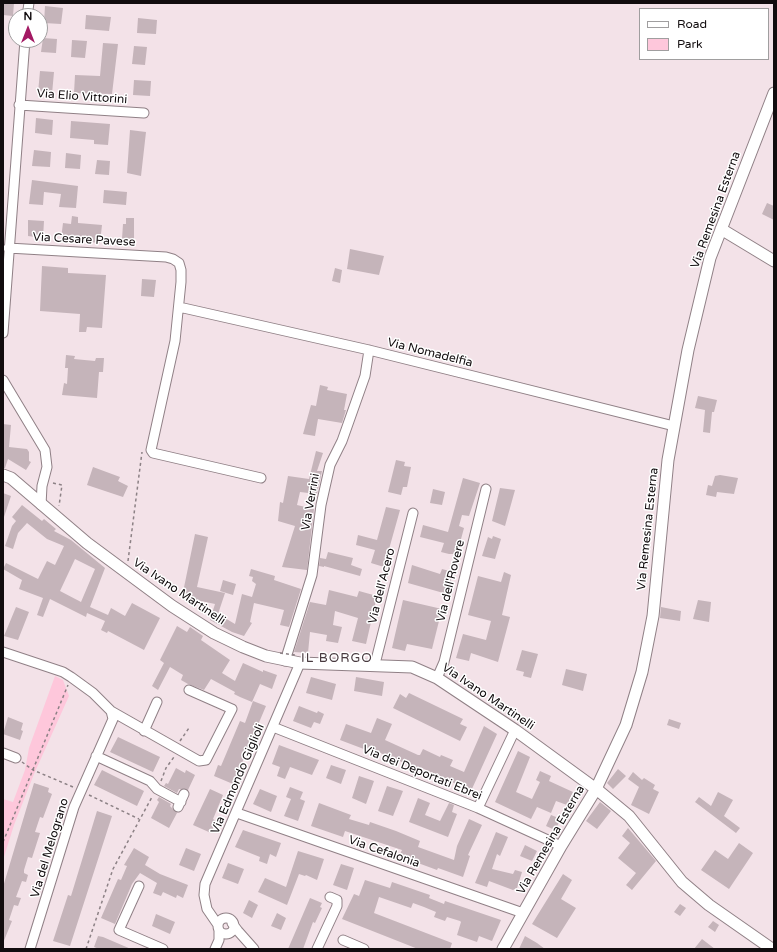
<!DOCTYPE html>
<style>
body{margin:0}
#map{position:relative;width:777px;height:952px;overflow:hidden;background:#f3e2e8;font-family:"Varela Round",sans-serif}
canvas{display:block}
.frame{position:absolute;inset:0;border:4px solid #110c0e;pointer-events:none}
.legend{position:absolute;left:639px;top:8px;width:130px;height:52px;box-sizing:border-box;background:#fff;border:1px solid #a09e9f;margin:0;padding:5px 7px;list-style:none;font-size:12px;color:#110c0e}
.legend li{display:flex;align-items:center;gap:8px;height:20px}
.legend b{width:20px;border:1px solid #a09e9f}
.north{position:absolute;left:8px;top:8px;width:40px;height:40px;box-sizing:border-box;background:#fff;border:1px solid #a09e9f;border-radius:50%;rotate:0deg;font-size:11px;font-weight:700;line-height:16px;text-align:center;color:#110c0e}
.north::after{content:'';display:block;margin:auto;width:14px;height:18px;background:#a31963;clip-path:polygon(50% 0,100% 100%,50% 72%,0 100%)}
</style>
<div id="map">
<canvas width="777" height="952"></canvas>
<div class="frame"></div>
<ul class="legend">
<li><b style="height:5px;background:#fff"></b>Road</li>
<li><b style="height:11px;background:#fec7db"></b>Park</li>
</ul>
<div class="north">N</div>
</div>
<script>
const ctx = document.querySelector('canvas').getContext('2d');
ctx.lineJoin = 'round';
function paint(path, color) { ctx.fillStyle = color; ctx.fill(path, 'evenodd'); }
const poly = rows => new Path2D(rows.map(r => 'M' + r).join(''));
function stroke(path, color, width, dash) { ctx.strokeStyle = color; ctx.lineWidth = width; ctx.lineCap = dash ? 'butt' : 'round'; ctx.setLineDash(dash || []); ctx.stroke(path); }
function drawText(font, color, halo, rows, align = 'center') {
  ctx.font = font + ' "Varela Round",sans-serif'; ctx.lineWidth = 3; ctx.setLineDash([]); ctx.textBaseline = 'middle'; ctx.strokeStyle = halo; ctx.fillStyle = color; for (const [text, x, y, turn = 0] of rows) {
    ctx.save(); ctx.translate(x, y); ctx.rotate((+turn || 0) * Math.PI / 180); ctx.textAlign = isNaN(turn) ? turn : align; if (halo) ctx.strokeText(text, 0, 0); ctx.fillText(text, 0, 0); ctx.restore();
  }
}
const green = poly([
 [55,676,63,680,69,696,34,774,14,825,3,860,3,799,13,802,25,770,29,748]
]);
const building = poly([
 [3,3,14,3,13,16,3,15],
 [45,6,63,8,61,24,44,23],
 [86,15,111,17,109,31,85,29],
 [138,18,157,20,156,34,137,33],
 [43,38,57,39,56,53,41,52],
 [72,40,87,41,85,58,71,57],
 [103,43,118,44,112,94,74,93,75,75,100,76],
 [134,46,147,47,145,65,132,64],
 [40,71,54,72,52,94,38,93],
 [134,80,151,81,150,96,133,95],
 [36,118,53,120,52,135,35,133],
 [71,121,110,124,108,145,94,144,94,140,70,138],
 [130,130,146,132,141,176,127,173],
 [34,150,51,152,50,167,32,166],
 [66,153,81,155,80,169,65,168],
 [97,160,110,161,109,175,95,174],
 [32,180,78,186,76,208,59,207,61,194,44,192,43,205,29,204],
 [104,190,127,192,126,205,103,203],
 [767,203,774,206,774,220,762,214],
 [72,216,78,217,78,223,102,225,100,243,61,239,63,223,71,224],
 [126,218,134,218,134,240,122,239,123,224,126,224],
 [28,220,44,221,43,238,28,236],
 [350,249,384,256,379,275,347,269],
 [42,266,68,268,68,273,106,275,102,328,87,327,86,332,79,332,80,314,40,311],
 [335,268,342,270,340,283,332,281],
 [142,279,156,280,154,297,141,296],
 [66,355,75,356,74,359,95,361,96,358,104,358,103,372,99,372,97,398,62,395,64,383,67,384,68,368,65,368],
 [320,385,328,387,327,390,347,394,344,410,346,410,342,423,318,419,315,436,303,434,311,405,316,406],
 [698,396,717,400,714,412,712,412,710,433,703,432,705,410,695,408],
 [3,424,11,425,9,447,27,449,29,452,29,461,31,462,26,470,8,459,5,468,3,468],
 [316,451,323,453,317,471,322,471,317,494,300,492,297,505,314,509,307,570,282,567,295,526,278,521,280,502,283,503,288,476,309,479],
 [396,460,405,462,404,466,411,467,407,487,403,487,401,495,388,492],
 [93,467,120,477,118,481,128,486,123,497,87,485],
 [720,475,738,478,734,494,717,492,716,497,706,495,708,485,712,486,715,476],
 [463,478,480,483,469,516,462,515,459,526,464,528,457,554,449,554,441,552,444,543,420,537,423,525,448,532],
 [500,488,515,490,505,526,492,521],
 [433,489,445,492,442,505,430,503],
 [3,493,11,496,4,517,3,517],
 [22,505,42,521,44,519,56,529,54,531,71,540,105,568,90,607,108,615,111,608,125,616,132,603,160,618,144,650,108,631,107,633,101,630,105,621,87,613,86,617,50,599,43,617,37,615,43,598,19,589,22,580,3,569,6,563,38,579,47,561,55,565,64,546,47,539,27,523,18,533,13,549,5,546,12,526,16,521,12,517],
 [75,559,95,569,81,602,60,591],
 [386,507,400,510,384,567,371,563,375,550,356,545,358,535,377,540],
 [195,534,208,537,197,587,225,593,218,614,235,624,242,594,252,597,256,584,252,581,253,577,249,576,251,569,275,576,274,580,301,589,289,627,280,625,284,610,254,603,250,622,252,623,244,636,232,632,210,620,215,604,182,597],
 [493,536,501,539,495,559,482,556,488,537,492,539],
 [328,552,353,558,351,565,362,569,360,576,324,566,324,567,319,566,320,558,326,559],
 [412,565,440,574,442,569,453,572,447,594,408,583],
 [504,572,511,575,502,615,510,617,498,662,471,653,469,661,456,658,463,634,486,640,491,621,468,615,478,576,501,582],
 [223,580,236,584,233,595,220,591],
 [329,590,357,597,359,591,377,596,366,644,352,641,358,618,335,611,333,625,342,627,338,643,326,641,327,635,310,632,308,653,294,652,310,602,326,605],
 [403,600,442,609,432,649,407,644,405,651,392,648],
 [698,600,711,602,709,622,693,619],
 [16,607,29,612,18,640,4,636],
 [661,607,681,611,680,621,660,618],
 [177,626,187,632,190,627,203,636,201,640,230,660,222,673,235,681,243,663,263,672,263,670,277,675,272,689,260,684,252,702,240,697,234,694,235,692,211,679,204,690,188,684,181,680,183,675,170,667,158,690,152,686,164,663,160,660],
 [522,650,538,654,531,678,523,676,524,672,516,670],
 [566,669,587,674,583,691,562,685],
 [311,677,336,684,332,700,306,693],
 [356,677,384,682,382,696,354,691],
 [409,693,463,719,460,724,467,727,460,741,393,708,400,694,406,698],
 [253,701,266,706,233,784,214,776,218,765,221,766,240,721,245,723],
 [299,706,317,713,318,711,324,714,320,724,314,722,311,728,293,721],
 [8,717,23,723,21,730,23,731,20,740,3,734],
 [377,718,392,724,385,740,418,755,420,755,423,749,440,757,441,755,453,760,450,766,464,772,484,726,497,734,471,791,422,768,421,770,378,752,377,754,340,740,346,724,371,733],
 [669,719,681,723,679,729,667,725],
 [118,737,160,757,153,772,110,752],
 [279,745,319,760,312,775,290,767,285,779,277,776,280,767,272,764],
 [518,751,530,757,516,792,532,799,540,782,536,780,540,771,551,776,549,781,573,792,567,805,556,801,551,813,537,807,531,819,495,802],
 [331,765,346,770,341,784,326,778],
 [176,768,185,773,186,770,195,775,188,790,179,789,177,793,164,786,166,783,168,784],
 [618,769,626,776,613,789,607,783],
 [102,770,144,791,137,806,94,785],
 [633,772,642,780,644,778,655,785,653,789,659,792,649,814,631,805,639,787,628,779],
 [359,776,374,781,366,804,352,798],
 [34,783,49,788,48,792,52,794,43,818,40,817,35,832,40,833,32,858,28,857,24,870,24,873,28,875,26,882,22,881,16,897,21,898,18,906,14,905,9,920,12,921,3,943,3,887],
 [387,786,403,791,393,816,378,811],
 [290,787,303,792,300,799,305,801,298,821,284,816,291,799,286,797],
 [210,789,223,795,213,819,216,821,211,833,193,825],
 [260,789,277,796,271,812,253,804],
 [718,792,733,800,724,816,740,828,736,833,695,802,699,797,711,806],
 [159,797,171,804,170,806,177,813,169,828,151,818,159,802,157,800],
 [418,798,430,803,425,815,440,821,449,803,454,805,452,812,457,814,448,837,409,822],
 [600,802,611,811,597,829,586,821],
 [319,803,351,815,349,819,369,825,370,822,396,831,420,841,418,847,454,860,457,846,469,819,482,825,468,855,470,856,463,877,438,868,437,870,399,856,402,850,345,831,343,837,311,826],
 [97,811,112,816,70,946,53,941,68,895,71,896],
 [551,815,561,819,555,830,546,826],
 [628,828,656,861,632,890,626,885,636,873,618,858,630,843,622,836],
 [243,830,281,843,276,857,270,854,267,864,259,861,260,857,235,847],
 [496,832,508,837,500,856,497,854,492,869,513,874,515,870,522,872,517,888,513,890,489,881,487,887,475,883],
 [739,843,753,853,729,889,701,870,715,850,728,859],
 [525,845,537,851,532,861,520,856],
 [134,848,149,857,145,865,160,874,188,885,183,898,177,895,176,898,163,892,161,896,153,893,157,883,140,873,132,884,115,924,101,918,118,879,121,880,127,866,124,865],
 [186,848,201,854,194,871,179,865],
 [298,851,324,859,317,880,306,875,305,876,299,874,287,905,258,892,265,878,286,887],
 [228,863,244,869,238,884,222,878],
 [341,864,354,868,347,890,333,885],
 [563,874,572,880,561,899,576,908,557,938,532,924],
 [365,880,390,888,392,882,430,895,429,898,444,904,445,901,501,920,492,941,479,936,477,942,457,935,461,922,460,921,447,917,445,921,434,917,436,912,424,907,413,903,411,908,379,897,374,913,452,943,450,949,418,949,342,919,354,894,359,896],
 [310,898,322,903,320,907,322,908,315,923,313,922,303,949,288,949],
 [249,900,258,905,252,918,243,913],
 [680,904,686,908,680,916,674,912],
 [277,913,286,918,281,930,271,926],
 [156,914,175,922,170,934,152,926],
 [713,921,719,925,715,932,708,927],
 [98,936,103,937,131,949,99,949,94,947],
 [525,936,537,943,545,949,519,949],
 [702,939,715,949,694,949]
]);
const path = poly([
 [53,483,62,485,59,506],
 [128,561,142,452],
 [450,670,454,677],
 [180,741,189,728],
 [22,762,33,770,73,787],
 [161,781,166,768,174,757],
 [89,795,139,819],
 [3,842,68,685],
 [86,949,113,869,152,797]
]);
const minor = poly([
 [27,16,29,3],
 [19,105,144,113],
 [8,248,166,257,173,259,179,263,181,270,181,282,175,341,151,450,153,453,261,478],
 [179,307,369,350,674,426],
 [3,333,25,40],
 [3,380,45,450,47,467,42,486,41,505],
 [3,652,63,672,71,677,93,693,111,711,113,719,74,807,30,949],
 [285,661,312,575,321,505,330,465,342,441,365,376,369,350],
 [375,664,413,513],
 [437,678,444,662,486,489],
 [111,711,199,761,206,760,232,709,189,690],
 [273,727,478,808,561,846],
 [144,731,157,702],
 [3,753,16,758],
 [96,756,150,781,157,789,181,802],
 [178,807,184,794],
 [478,808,515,730],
 [237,813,523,913],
 [139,886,119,930,163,949],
 '218 926a8 8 0 1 1 16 0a8 8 0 1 1-16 0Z',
 [232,923,238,931,254,949],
 [218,925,207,909,204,895,205,884,300,663],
 [343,940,364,949],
 [215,949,219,940,219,930],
 [317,949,337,906,337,900,330,897]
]);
const tertiary = poly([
 [721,229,774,261],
 [3,475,11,478,87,543,172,606,214,633,243,647,266,656,300,663,412,667,437,678,515,730,600,792,629,816,682,882,709,905,772,949],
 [503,949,561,846,596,789,626,725,642,672,653,616,668,460,688,350,710,258,774,93]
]);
const pathBridge = poly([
 [280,653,295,655]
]);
const streetNames = [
 ["Via Elio Vittorini",82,97,4],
 ["Via Remesina Esterna",716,210,-70],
 ["Via Cesare Pavese",84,240,3],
 ["Via Nomadelfia",430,353,14],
 ["Via Verrini",311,502,-80],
 ["Via Remesina Esterna",648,529,-84],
 ["Via dell'Rovere",451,581,-76],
 ["Via dell'Acero",382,586,-76],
 ["Via Ivano Martinelli",179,592,34],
 ["Via Ivano Martinelli",488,697,34],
 ["Via dei Deportati Ebrei",422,773,22],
 ["Via Edmondo Giglioli",238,779,-67],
 ["Via Remesina Esterna",551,840,-60],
 ["Via del Melograno",50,848,-73],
 ["Via Cefalonia",384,852,19]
];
const neighbourhoodNames = [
 ["IL BORGO",337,659]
];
paint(green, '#fec7db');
paint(building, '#c5b4ba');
stroke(minor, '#908086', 11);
stroke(tertiary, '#908086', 13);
stroke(path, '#8c8185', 1.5, [3, 3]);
stroke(minor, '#fff', 9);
stroke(tertiary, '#fff', 11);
stroke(pathBridge, '#8c8185', 1.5, [3, 3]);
drawText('12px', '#110c0e', '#fff', streetNames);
ctx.letterSpacing = '1px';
drawText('13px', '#483a3f', '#fff', neighbourhoodNames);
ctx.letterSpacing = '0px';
</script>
